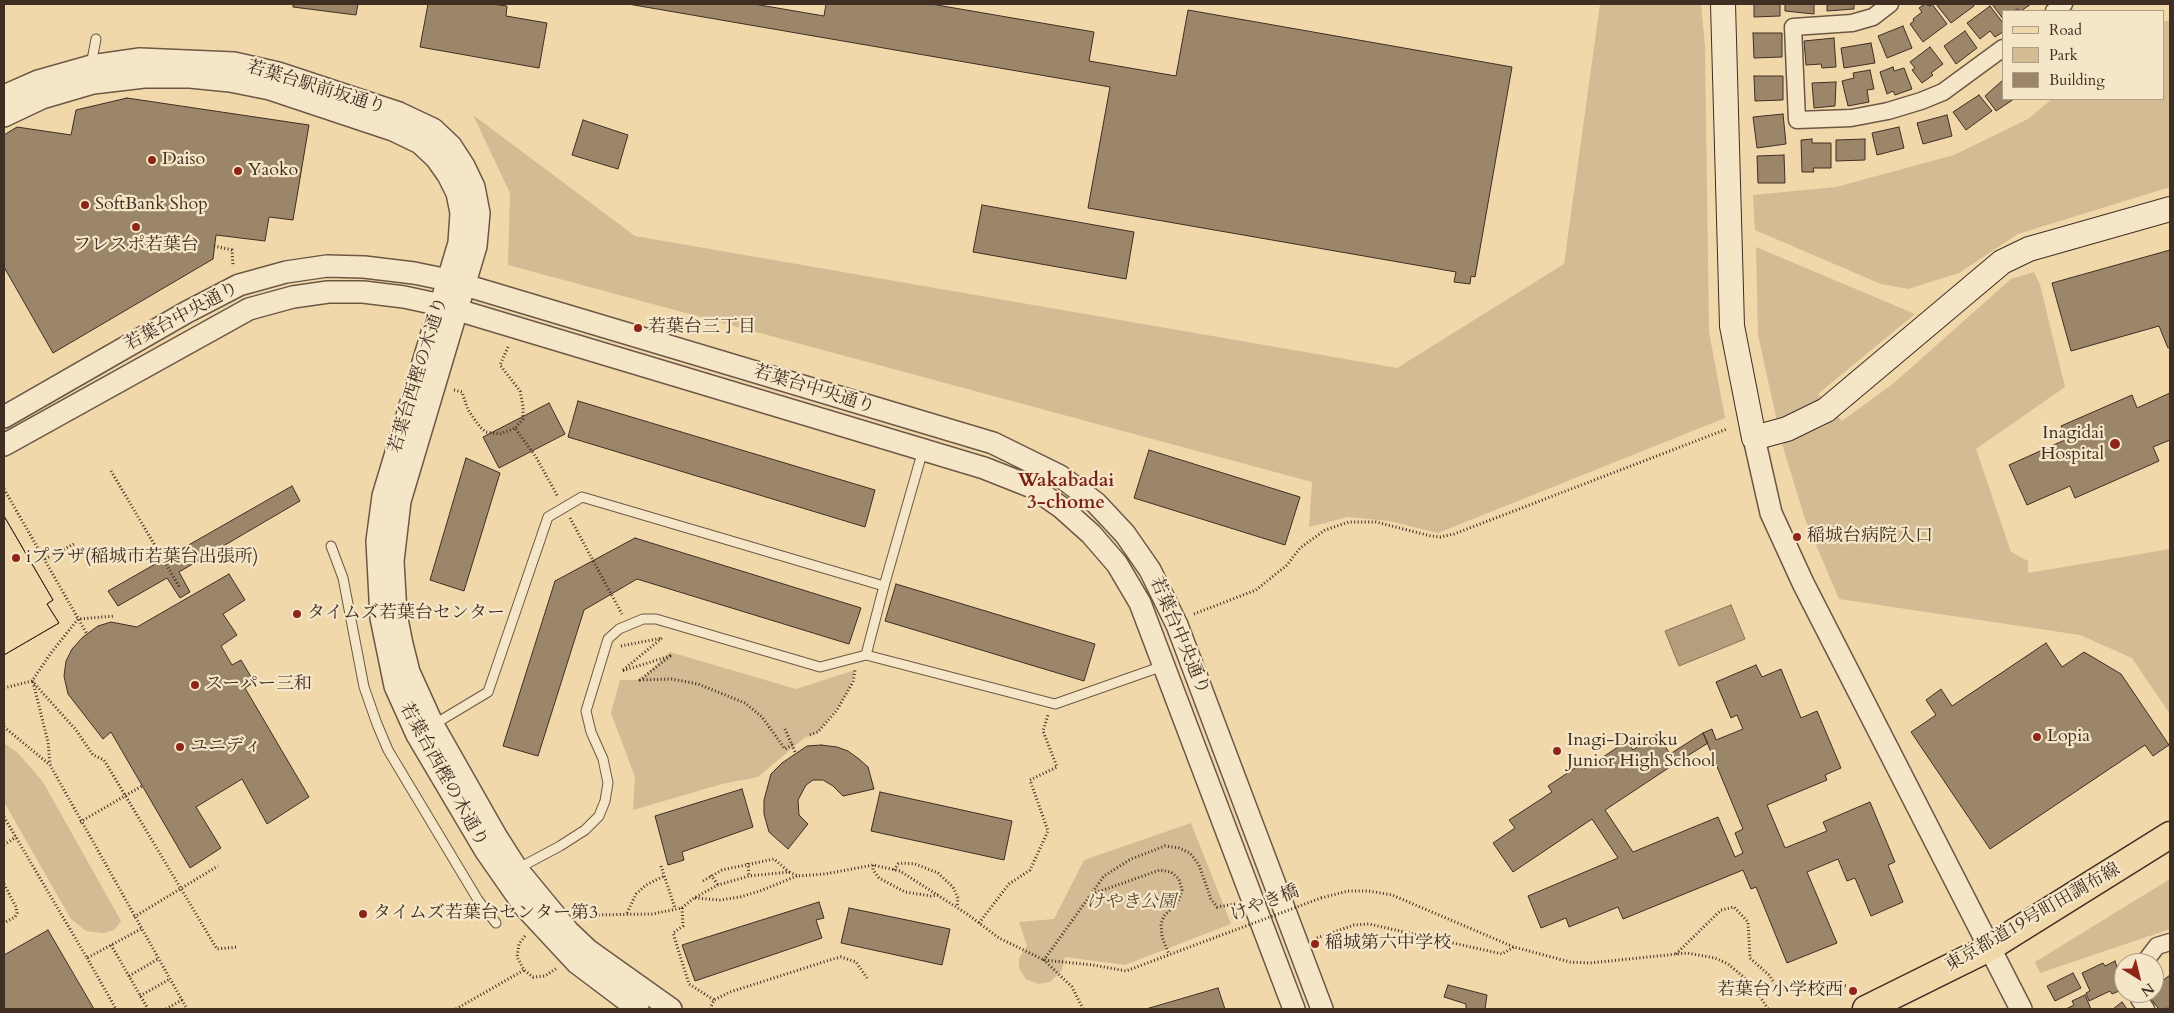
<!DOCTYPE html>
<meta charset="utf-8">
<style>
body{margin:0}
#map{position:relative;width:2174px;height:1013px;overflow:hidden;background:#f1d8aa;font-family:Cardo,serif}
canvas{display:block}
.frame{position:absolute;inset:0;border:5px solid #402e23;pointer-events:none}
.legend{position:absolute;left:2002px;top:10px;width:162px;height:90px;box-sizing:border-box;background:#f6e6c8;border:1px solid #ad9c86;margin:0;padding:6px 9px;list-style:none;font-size:15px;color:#402e23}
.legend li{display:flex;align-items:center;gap:10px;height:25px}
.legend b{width:25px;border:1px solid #ad9c86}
.north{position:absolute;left:2114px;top:953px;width:50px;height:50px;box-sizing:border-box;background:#f6e6c8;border:1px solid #ad9c86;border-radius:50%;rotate:144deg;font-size:14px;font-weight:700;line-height:20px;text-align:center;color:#402e23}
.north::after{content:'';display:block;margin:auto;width:18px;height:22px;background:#8f2418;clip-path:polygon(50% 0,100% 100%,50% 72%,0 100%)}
</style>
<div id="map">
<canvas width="2174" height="1013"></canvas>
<div class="frame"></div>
<ul class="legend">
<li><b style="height:6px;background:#f1d8aa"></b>Road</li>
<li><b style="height:14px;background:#d3bb93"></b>Park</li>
<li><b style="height:14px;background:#9c8669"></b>Building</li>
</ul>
<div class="north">N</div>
</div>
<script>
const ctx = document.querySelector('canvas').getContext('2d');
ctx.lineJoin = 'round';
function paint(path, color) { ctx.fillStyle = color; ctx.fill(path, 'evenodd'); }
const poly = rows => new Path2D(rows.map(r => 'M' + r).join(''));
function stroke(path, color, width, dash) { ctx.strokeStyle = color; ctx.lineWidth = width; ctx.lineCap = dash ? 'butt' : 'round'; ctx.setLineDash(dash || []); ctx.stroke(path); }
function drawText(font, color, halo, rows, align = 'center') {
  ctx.font = font + ' Cardo,"Noto Serif JP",serif'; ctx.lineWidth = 4.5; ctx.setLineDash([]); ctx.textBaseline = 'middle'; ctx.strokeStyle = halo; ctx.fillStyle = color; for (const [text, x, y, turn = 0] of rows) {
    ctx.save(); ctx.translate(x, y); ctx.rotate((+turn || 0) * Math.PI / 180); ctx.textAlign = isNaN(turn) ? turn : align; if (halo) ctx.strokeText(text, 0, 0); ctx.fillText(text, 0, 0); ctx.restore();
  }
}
const green = poly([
 [1600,4,1701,4,1705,47,1709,332,1725,418,1438,533,1389,521,1348,517,1309,527,1312,482,508,265,510,193,473,115,635,236,1397,368,1564,264],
 [2163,21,2170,21,2170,187,2018,234,1959,273,1908,289,1881,284,1755,230,1753,195,1836,187,1954,155,2028,119,2052,99,2163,99],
 [1756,247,1915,314,1818,394,1842,421,1894,383,2011,279,2034,272,2040,285,2065,387,1976,449,2011,552,2028,561,2028,573,2170,549,2170,714,2132,658,2080,635,1839,599,1805,519,1782,444,1758,335],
 [670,652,796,689,855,670,847,694,818,732,804,738,758,777,722,784,633,810,635,777,611,713,620,680,640,680],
 [4,743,18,753,43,782,121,921,114,930,103,933,86,931,71,919,4,802],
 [1191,823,1231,924,1125,965,1065,957,1062,970,1050,982,1038,984,1026,979,1019,968,1019,958,1027,946,1019,922,1054,919,1084,860],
 [2170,879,2170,929,2040,973,2035,962]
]);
const water = poly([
 [1731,605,1745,639,1679,666,1665,631,1731,605]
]);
const building = poly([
 [293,4,358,4,356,15,293,7,293,4],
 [428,4,492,4,507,6,506,16,547,23,539,68,420,47,428,4],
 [628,4,754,4,824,16,826,4,931,4,1094,32,1089,61,1176,76,1188,10,1512,67,1475,277,1471,276,1470,284,1454,282,1456,272,1088,208,1110,87,628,4],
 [1754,4,1780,4,1780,16,1754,17,1754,4],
 [1785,4,1814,4,1814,14,1785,11,1785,4],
 [1827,4,1854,4,1854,9,1827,11,1827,4],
 [1925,4,1930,6,1932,4,1947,24,1923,42,1910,24,1914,21,1913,19,1922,12,1919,8,1925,4],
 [1936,4,1973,4,1974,6,1951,23,1936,4],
 [1992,4,2031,4,2021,11,2017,9,2014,11,2003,11,2003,19,1992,4],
 [1990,6,2003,23,2003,32,1995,37,1990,31,1980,39,1967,23,1990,6],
 [1903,26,1912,48,1887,58,1878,36,1903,26],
 [1965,31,1977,48,1956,64,1944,46,1965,31],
 [1753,33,1782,33,1782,57,1754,58,1753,33],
 [1834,38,1836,67,1822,68,1821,64,1806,65,1804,41,1834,38],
 [1871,43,1875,63,1844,68,1841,48,1871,43],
 [1930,47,1943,64,1931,73,1933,75,1922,83,1912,70,1915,68,1910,62,1930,47],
 [1893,67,1894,71,1904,68,1912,89,1895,95,1893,91,1887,94,1880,72,1893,67],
 [1870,70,1874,89,1867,90,1869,102,1848,106,1842,81,1854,78,1853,73,1870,70],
 [1754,76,1783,76,1783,100,1755,101,1754,76],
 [2003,80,2003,99,2014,99,1996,111,1985,96,2003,80],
 [1836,82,1835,106,1814,108,1812,83,1836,82],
 [1979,95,1992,111,1966,130,1953,112,1979,95],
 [127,98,309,125,293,220,269,217,265,241,216,235,213,259,53,353,4,267,4,135,17,127,71,135,76,110,127,98],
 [1783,114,1786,144,1757,148,1753,117,1783,114],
 [1947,115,1952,136,1923,144,1917,123,1947,115],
 [583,120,628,135,618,169,572,155,583,120],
 [1899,127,1904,148,1877,155,1872,133,1899,127],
 [1812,139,1812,143,1831,143,1831,168,1813,168,1814,172,1802,172,1801,140,1812,139],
 [1865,139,1865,160,1836,161,1836,140,1865,139],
 [1784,155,1785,183,1758,183,1757,156,1784,155],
 [982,205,1134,232,1126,279,973,252,982,205],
 [2170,250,2170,347,2168,348,2159,326,2071,351,2052,283,2170,250],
 [2170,393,2170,440,2153,447,2159,461,2075,498,2070,486,2027,505,2009,465,2067,439,2061,426,2132,395,2137,408,2170,393],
 [578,401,875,490,865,527,568,437,578,401],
 [549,403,565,434,499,468,483,437,549,403],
 [1149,450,1300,497,1285,545,1134,498,1149,450],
 [466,458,500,473,464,591,430,580,466,458],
 [292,486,300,501,179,572,190,592,180,598,167,578,118,606,108,591,292,486],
 [4,516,53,600,47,604,59,623,4,655,4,516],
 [4,516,53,600,47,604,59,623,4,655,4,516],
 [635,538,861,608,849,644,637,579,584,610,538,756,503,746,555,581,635,538],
 [229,574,245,600,223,614,237,635,221,646,232,665,241,660,254,682,245,688,309,797,267,824,242,779,196,807,221,848,190,868,111,732,103,739,68,694,64,676,66,661,72,649,83,637,98,626,111,622,137,627,229,574],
 [896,584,1095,644,1084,681,885,621,896,584],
 [2046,643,2062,667,2084,652,2121,674,2169,745,2153,756,2145,745,1990,849,1911,732,1936,715,1926,700,1941,689,1952,706,2046,643],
 [1756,665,1762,677,1781,669,1801,718,1817,711,1841,768,1825,775,1827,780,1767,805,1785,848,1827,831,1823,822,1870,802,1895,862,1888,865,1903,902,1871,916,1855,878,1847,881,1838,859,1807,872,1837,943,1787,963,1756,887,1751,889,1743,870,1623,919,1618,907,1569,927,1566,918,1541,928,1528,896,1618,858,1592,819,1513,872,1493,843,1515,828,1509,820,1552,792,1548,786,1581,764,1585,769,1627,741,1633,750,1657,734,1676,763,1605,810,1633,852,1718,817,1735,857,1743,853,1735,833,1743,829,1703,733,1712,729,1716,740,1743,729,1737,715,1731,718,1716,682,1756,665],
 [1703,733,1708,743,1676,763,1670,754,1703,733],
 [821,745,837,747,848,751,859,759,868,767,874,789,843,796,833,786,823,780,813,780,806,785,798,800,799,815,808,824,788,849,769,832,764,814,764,800,771,774,782,763,807,746,821,745],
 [742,789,753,827,682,852,684,860,668,865,655,816,742,789],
 [880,792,1012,821,1004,860,871,831,880,792],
 [819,902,824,918,816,920,822,938,695,981,682,945,819,902],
 [849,908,950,929,942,965,841,943,849,908],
 [48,930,94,1009,4,1009,4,955,48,930],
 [2115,961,2124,989,2112,994,2110,991,2089,1001,2086,993,2090,991,2082,973,2103,963,2105,966,2115,961],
 [2073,973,2081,988,2055,1001,2047,986,2073,973],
 [2170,975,2170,1008,2159,1009,2146,993,2154,993,2154,987,2170,975],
 [1448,985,1487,995,1485,1009,1466,1009,1466,1004,1444,997,1448,985],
 [1218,988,1225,1009,1146,1009,1218,988],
 [2085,995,2091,1009,2066,1009,2074,1005,2072,1001,2085,995],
 [2122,1002,2127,1009,2113,1009,2122,1002]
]);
const path = poly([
 [214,246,232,250,233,266],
 [508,347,500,365,520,391,523,406,523,419,515,428],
 [454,390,462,392,468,410,480,427,486,432,500,434,515,428,536,457,558,497],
 [111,471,180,588],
 [4,489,87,634],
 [570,518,622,614],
 [45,559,74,544],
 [1194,614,1256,590,1287,565,1300,548,1325,530,1349,522,1376,522,1431,536,1440,537,1454,534,1727,429],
 [621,646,662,638,622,671,670,656,640,680,672,679,698,684,745,703,762,717,785,749,792,745,796,754],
 [32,681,76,730,93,755,104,760,217,949,237,947],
 [33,682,48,742,50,764],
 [4,688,32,681,51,653,78,619,115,616],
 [4,727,50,765,187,1009],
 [785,729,792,745],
 [810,735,818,732,837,710,853,682,855,670],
 [4,817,87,958,141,929],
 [80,822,142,786],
 [4,845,16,837],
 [748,863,749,876],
 [873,865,873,870,879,878,905,892,931,896,938,895],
 [661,866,675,908],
 [894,870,898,864,903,863,915,864,938,873,953,887,958,898,957,907],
 [711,875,718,885],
 [703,881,722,870,774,859,789,872],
 [4,884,16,907,17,913,15,917,4,923],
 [1092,894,1160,870,1171,872,1179,879,1182,890,1178,902,1164,916,1161,924,1162,937,1169,954],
 [695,898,720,900,740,897,760,891,797,876],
 [1321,898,1348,891,1369,891,1392,895,1514,947,1570,962,1590,963,1687,953,1715,958,1728,964,1752,984,1768,1009],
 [682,908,683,926,673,933,689,984,714,1000],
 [627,913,636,894,646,885,664,876],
 [134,917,218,866],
 [582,919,593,915,652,914,682,908,694,898,718,885,749,876,789,872,798,876,825,874,873,865,900,871,967,914,999,938,1044,960,1093,965,1126,971,1219,936],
 [979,923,1009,884,1030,870,1048,831,1030,780,1057,767,1043,731,1048,715],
 [525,936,519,944,517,957,524,970,533,977,545,976,557,968],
 [1317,938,1354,925,1369,924,1502,954,1514,947],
 [111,945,148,1009],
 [1676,954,1721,910,1734,907,1748,922,1750,958,1769,975,1777,987,1782,989,1828,983,1847,986],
 [87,958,116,1009],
 [129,976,158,959],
 [140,996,170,979],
 [166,1009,182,1000],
 [456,1009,524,970],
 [710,1009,714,1000,730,992,833,959,841,957,856,962,867,978],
 [1083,1009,1072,987,1044,960,1104,876,1131,859,1165,846,1179,848,1190,853,1199,865,1211,899,1217,907,1235,904]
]);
const service = poly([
 [91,65,96,39],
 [331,546,343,578,364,687,377,724,388,750,478,900,496,923],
 [866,655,884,586,923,450],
 [433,725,488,692,548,517,582,497,884,586],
 [517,869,560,846,585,830,599,816,605,801,608,783,603,759,591,732,586,711,608,639,619,629,643,619,656,619,820,667,866,655,1055,704,1163,666]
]);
const minor = poly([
 [1890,4,1873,17,1852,23,1793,27,1797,120,1851,118,1888,111,1921,101,1943,92,2003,48],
 [2054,11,2064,4],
 [2144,963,2157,946,2170,942],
 [2138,993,2139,999,2146,1009]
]);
const tertiary = poly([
 [4,96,38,81,91,66,140,59,234,63,278,73,399,113,433,129,451,146,464,166,474,187,479,213,476,246,400,501,393,561,396,614,402,644,409,672,433,725,496,836,517,869,568,931,588,950,671,1009],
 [4,116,42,98,93,83,144,77,190,77,230,81,270,89,393,130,420,143,436,158,448,175,457,193,461,213,459,243,383,496,377,541,381,618,395,686,417,735,485,850,524,906,577,963,638,1009],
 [4,417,187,312,239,285,286,272,327,266,364,267,414,273,448,280,993,443,1060,476,1096,503,1125,534,1150,570,1177,625,1322,1009],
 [1754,438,1771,513,1803,583,2021,1009],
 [4,445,249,309,293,297,328,292,363,292,404,297,441,305,984,468,1032,487,1062,508,1091,534,1117,564,1140,603,1294,1009]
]);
const secondary = poly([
 [1723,4,1732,326,1754,438,1787,429,1826,410,2002,262,2029,249,2170,209]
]);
const primary = poly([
 [1866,1009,1989,948,2170,835]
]);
const pathBridge = poly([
 [1219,936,1321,898]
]);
const markers = [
 [152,160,5,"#8f2418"],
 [238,171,5,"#8f2418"],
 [85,205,5,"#8f2418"],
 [136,227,5,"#8f2418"],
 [638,328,5,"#8f2418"],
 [2115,444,6,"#8f2418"],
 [1797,537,5,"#8f2418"],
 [16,558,5,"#8f2418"],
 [297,614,5,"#8f2418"],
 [195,685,5,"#8f2418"],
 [2037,737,5,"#8f2418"],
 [180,747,5,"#8f2418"],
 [1557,751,5,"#8f2418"],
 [363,914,5,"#8f2418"],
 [1315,944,5,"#8f2418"],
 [1853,991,5,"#8f2418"]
];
const streetNames = [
 ["若葉台駅前坂通り",316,88,17],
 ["若葉台中央通り",182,317,-28],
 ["若葉台西樫の木通り",419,375,-73],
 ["若葉台中央通り",814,390,17],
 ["若葉台中央通り",1179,636,67],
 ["若葉台西樫の木通り",443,775,61],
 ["けやき橋",1265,904,-21],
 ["東京都道19号町田調布線",2033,918,-30]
];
const poiNames = [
 ["Daiso",162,160],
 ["Yaoko",248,171],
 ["SoftBank Shop",95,205],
 ["フレスポ若葉台",136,246,"center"],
 ["若葉台三丁目",648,328],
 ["Inagidai",2104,434,"right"],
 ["Hospital",2104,455,"right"],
 ["稲城台病院入口",1807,537],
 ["iプラザ(稲城市若葉台出張所)",26,558],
 ["タイムズ若葉台センター",307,614],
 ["スーパー三和",205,685],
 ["Lopia",2047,737],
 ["Inagi-Dairoku",1567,741],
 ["Junior High School",1567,762],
 ["ユニディ",190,747],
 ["タイムズ若葉台センター第3",373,914],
 ["稲城第六中学校",1325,944],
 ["若葉台小学校西",1843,991,"right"]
];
const parkNames = [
 ["けやき公園",1131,903]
];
const neighbourhoodNames = [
 ["Wakabadai",1066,482],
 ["3-chome",1066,504]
];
paint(green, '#d3bb93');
paint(water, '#b59e7c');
stroke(water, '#867158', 1);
paint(building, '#9c8669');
stroke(building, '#402e23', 1);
stroke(service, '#6c5845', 11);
stroke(minor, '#6c5845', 19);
stroke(tertiary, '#6c5845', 24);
stroke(secondary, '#402e23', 26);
stroke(primary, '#402e23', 29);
stroke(path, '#402e23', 3, [1, 2.5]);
stroke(service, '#f6e6c8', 9);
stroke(minor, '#f6e6c8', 16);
stroke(tertiary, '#f6e6c8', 21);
stroke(secondary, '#f6e6c8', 24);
stroke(primary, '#f1d8aa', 26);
stroke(pathBridge, '#402e23', 3, [1, 2.5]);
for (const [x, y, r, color] of markers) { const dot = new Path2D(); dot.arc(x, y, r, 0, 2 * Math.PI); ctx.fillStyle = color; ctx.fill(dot); stroke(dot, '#f6e6c8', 2); }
drawText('18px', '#402e23', '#f6e6c8', streetNames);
drawText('18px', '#402e23', '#f6e6c8', poiNames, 'left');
drawText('italic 18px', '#5d4a39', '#f6e6c8', parkNames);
drawText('bold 19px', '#7a1f14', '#f6e6c8', neighbourhoodNames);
</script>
